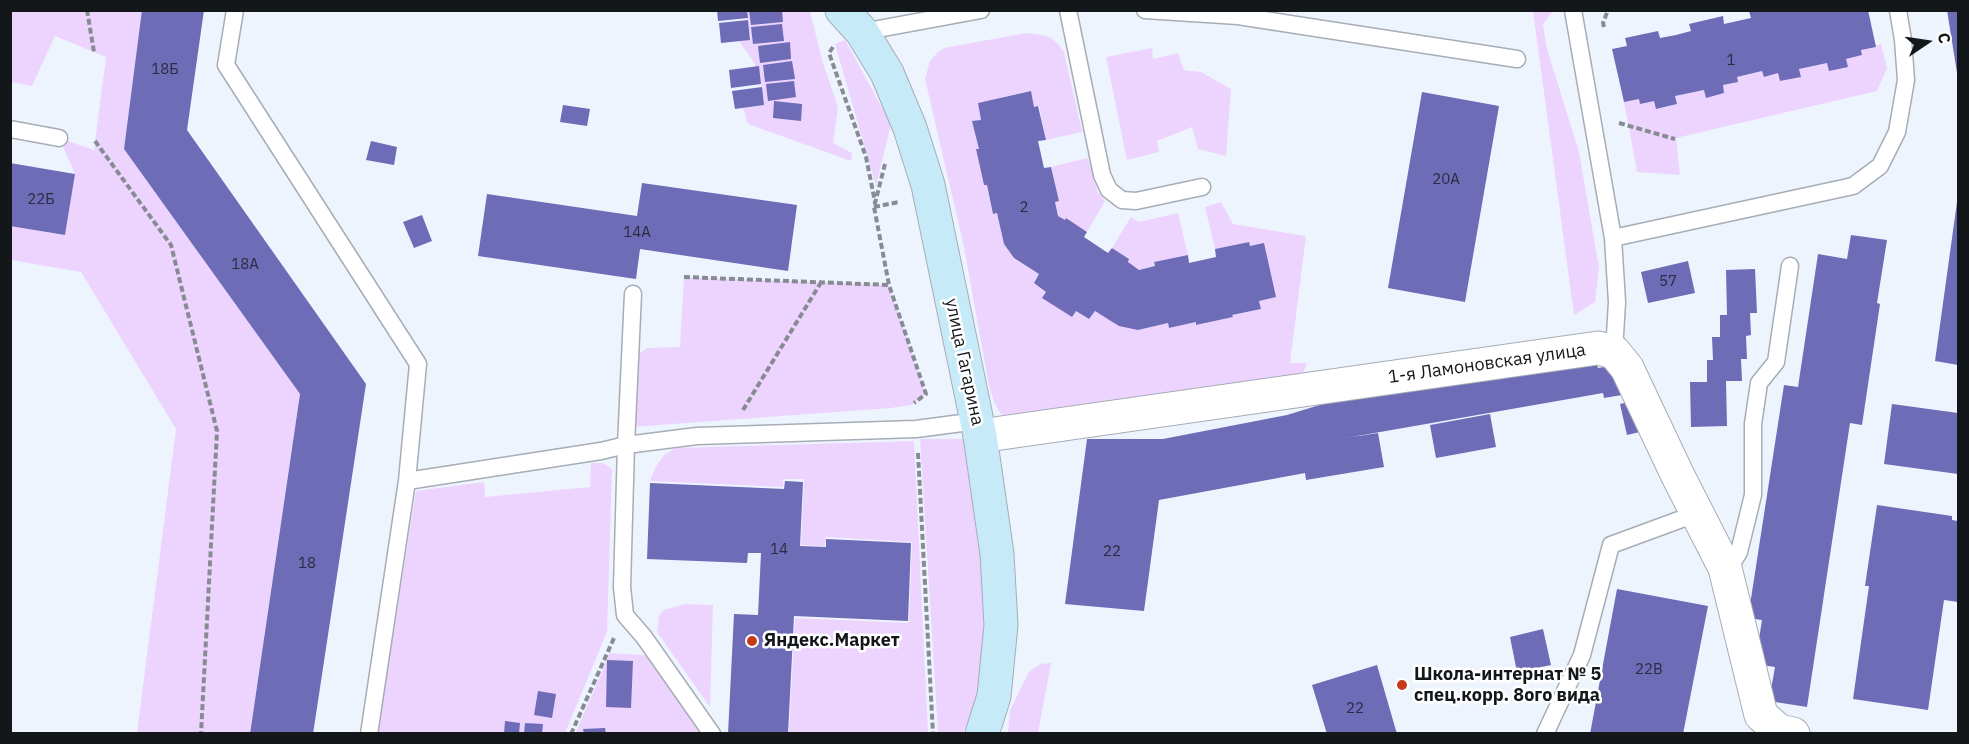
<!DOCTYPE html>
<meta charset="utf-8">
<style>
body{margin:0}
#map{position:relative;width:1969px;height:744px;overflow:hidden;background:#eef4fe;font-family:"IBM Plex Sans",sans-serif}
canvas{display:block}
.frame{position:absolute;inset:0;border:12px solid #14171a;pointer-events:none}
.north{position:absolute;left:1897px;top:12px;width:60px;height:60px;-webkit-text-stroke:4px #fff;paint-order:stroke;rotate:77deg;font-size:16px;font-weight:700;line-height:24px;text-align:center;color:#14171a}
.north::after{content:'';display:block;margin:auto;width:21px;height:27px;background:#14171a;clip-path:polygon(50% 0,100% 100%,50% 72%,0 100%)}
</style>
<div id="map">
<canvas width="1969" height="744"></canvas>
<div class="frame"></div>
<div class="north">С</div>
</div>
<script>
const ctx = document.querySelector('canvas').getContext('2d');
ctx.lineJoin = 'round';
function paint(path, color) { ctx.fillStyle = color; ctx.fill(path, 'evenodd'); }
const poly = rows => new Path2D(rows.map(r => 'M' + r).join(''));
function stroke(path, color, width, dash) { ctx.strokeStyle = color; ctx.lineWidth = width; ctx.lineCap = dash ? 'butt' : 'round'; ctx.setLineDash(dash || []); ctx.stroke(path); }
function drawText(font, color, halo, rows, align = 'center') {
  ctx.font = font + ' "IBM Plex Sans",sans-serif'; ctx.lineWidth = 5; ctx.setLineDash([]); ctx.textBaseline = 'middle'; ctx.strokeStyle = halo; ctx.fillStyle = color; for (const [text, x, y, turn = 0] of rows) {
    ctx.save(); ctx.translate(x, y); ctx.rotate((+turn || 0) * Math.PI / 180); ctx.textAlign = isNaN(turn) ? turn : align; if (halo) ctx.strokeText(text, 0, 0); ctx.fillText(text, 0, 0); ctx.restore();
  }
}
const green = poly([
 [11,11,142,11,124,149,300,394,250,733,137,733,176,429,81,272,11,260,10,226,65,235,75,174,59,138,94,150,106,57,55,36,32,86,11,82],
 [747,11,810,11,822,60,838,107,833,143,852,153,851,161,748,124,743,108,764,105,762,87,755,64,739,41,750,39],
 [1533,11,1553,11,1543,24,1547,49,1579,152,1599,268,1595,302,1574,315],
 [1026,33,1043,35,1051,38,1058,44,1064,52,1082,132,1046,140,1039,106,1034,107,1030,91,978,103,981,120,973,122,979,149,976,150,984,185,987,185,993,214,997,213,1004,244,1014,258,1039,274,1034,283,1046,292,1043,297,1076,311,1089,319,1095,311,1138,330,1168,323,1169,328,1196,322,1197,325,1232,317,1232,315,1261,309,1259,301,1275,297,1264,244,1250,246,1249,242,1215,249,1205,207,1221,202,1233,224,1306,236,1290,363,1307,363,1304,371,1297,379,1009,420,1001,414,995,404,989,386,964,247,925,79,930,61,937,53,944,48],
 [845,40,891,124,876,186,835,44],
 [1881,44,1887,68,1877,91,1676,138,1680,175,1637,172,1624,102,1639,99,1654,101,1657,109,1677,104,1675,96,1704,90,1706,97,1724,93,1723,85,1738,82,1737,77,1762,71,1764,76,1778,73,1780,81,1801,77,1799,69,1827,63,1848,67,1846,59,1862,55,1861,50],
 [1152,48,1153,59,1178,53,1184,70,1201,72,1231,89,1226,156,1198,149,1192,127,1157,141,1159,152,1127,160,1106,57],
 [1088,158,1098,192,1105,201,1087,232,1066,219,1065,220,1058,216,1055,202,1059,201,1051,167],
 [1178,213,1188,255,1154,262,1155,266,1139,270,1128,262,1129,259,1112,248,1131,217,1139,222],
 [684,277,889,285,926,394,911,405,891,408,632,427,631,360,647,348,680,347],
 [920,439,976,439,996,609,976,715,962,733,938,733],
 [914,441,928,733,789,733,795,618,909,623,912,542,826,537,825,546,801,545,804,479,783,479,783,487,650,481,655,468,664,455,676,448],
 [591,463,603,463,612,469,607,632,565,733,377,734,416,491,484,482,485,497,590,487],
 [684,604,713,605,710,707,657,632,659,615,664,610],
 [610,653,643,655,653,660,703,734,575,734],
 [1051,663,1038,733,1008,733,1010,710,1029,672,1040,664]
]);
const building = poly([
 [142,10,204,10,187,130,366,384,313,734,250,734,300,394,124,149],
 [717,10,747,10,748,18,718,21],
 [749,10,782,10,783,22,751,25],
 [1751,10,1868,10,1876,47,1861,50,1862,55,1846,59,1848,67,1829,71,1827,63,1799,69,1801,77,1780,81,1778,73,1764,77,1762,71,1737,77,1738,82,1723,85,1724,93,1706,98,1704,90,1675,96,1677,104,1656,109,1654,101,1640,104,1639,99,1624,102,1612,49,1627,46,1625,38,1658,31,1660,38,1676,35,1691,31,1689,24,1723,16,1724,24,1751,18,1749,11],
 [1947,10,1958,10,1958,73,1957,73],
 [748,20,750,40,721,43,719,23],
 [782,24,784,41,753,44,751,27],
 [790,42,791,59,760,63,758,46],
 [792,61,795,79,765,82,763,65],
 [759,66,761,84,731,88,729,70],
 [794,81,796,97,768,101,766,84],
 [762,87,764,105,735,109,732,91],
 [1031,91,1034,107,1038,106,1046,140,1038,141,1044,168,1051,167,1059,201,1055,202,1058,216,1065,220,1066,218,1087,232,1084,237,1108,253,1112,248,1129,259,1128,262,1139,270,1155,266,1154,262,1188,255,1189,263,1216,257,1215,249,1249,242,1250,246,1264,243,1276,297,1259,301,1261,309,1232,315,1233,317,1196,325,1196,322,1169,328,1168,323,1138,330,1119,326,1095,311,1089,319,1076,311,1072,317,1042,298,1046,292,1034,283,1039,274,1014,258,1004,244,997,213,993,214,987,185,984,185,976,149,979,149,972,121,981,120,978,103],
 [1422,92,1499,106,1465,302,1388,288],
 [774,101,802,104,801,121,773,118],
 [563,105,590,109,587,126,560,122],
 [371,141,397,147,394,165,366,160],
 [10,163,75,174,65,235,10,226],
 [642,183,797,205,788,271,640,249,636,279,478,256,487,194,637,216],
 [1957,202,1958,203,1958,365,1935,361],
 [422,215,432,241,414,248,403,222],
 [1851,235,1887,240,1877,303,1880,304,1862,425,1850,423,1807,707,1769,701,1775,667,1755,664,1762,620,1748,618,1784,385,1798,387,1818,254,1847,259],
 [1688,261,1695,293,1648,303,1641,272],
 [1755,269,1757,313,1750,313,1751,335,1746,336,1747,359,1741,359,1742,381,1726,381,1727,426,1691,427,1690,382,1707,382,1707,360,1713,360,1712,337,1720,337,1720,315,1727,315,1726,270],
 [1597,365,1598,368,1617,365,1622,395,1604,398,1603,393,1346,438,1378,433,1384,467,1306,480,1305,473,1159,500,1144,611,1065,604,1087,439,1163,439,1287,415,1336,400],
 [1638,400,1644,431,1627,435,1620,404],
 [1892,404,1958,413,1958,474,1884,464],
 [1490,414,1496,447,1436,458,1430,425],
 [785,481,803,482,800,546,826,547,826,539,911,543,908,621,794,616,788,734,728,734,734,614,758,615,761,553,748,553,747,563,647,559,650,483,784,489],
 [1877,505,1952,516,1952,520,1958,521,1958,602,1944,600,1928,710,1853,699,1869,586,1865,586],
 [1617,589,1708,606,1683,734,1590,734],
 [1543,629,1551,665,1517,672,1510,637],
 [607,660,633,661,631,708,606,707],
 [1377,665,1397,734,1327,734,1312,685],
 [538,691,556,694,552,718,534,715],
 [505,721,520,723,519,734,504,734],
 [525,723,543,724,542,734,524,734],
 [605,728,606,734,584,734,583,729]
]);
const path = poly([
 [87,10,94,52],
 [1604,27,1603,23,1608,10],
 [833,47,829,53,866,157,875,202],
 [1619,123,1675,139],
 [95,141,171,245,217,431,201,734],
 [885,164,874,207,889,285,926,394,914,403],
 [874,207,899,202],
 [684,277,889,285],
 [743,410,820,284],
 [918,453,933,734],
 [571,734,614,638]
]);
const lane = poly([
 [235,10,226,65,418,364,407,481,369,734],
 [1068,10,1102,175,1109,190,1122,200,1136,201,1202,187],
 [1145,10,1238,16,1517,59],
 [1573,10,1613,238,1617,302,1614,352],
 [862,32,981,10],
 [10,129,59,138],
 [1613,238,1853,186,1880,166,1897,132,1906,80,1903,40,1898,10],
 [407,481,601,451,626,445,633,294],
 [1725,568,1731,565,1739,552,1753,495,1753,424,1759,383,1776,362,1790,266],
 [712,734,644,637,625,615,622,587,626,445,697,436,916,429,977,421],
 [1545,734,1582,655,1611,545,1698,513]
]);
const street = poly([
 [980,436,1598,348,1614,352,1627,368,1678,476,1725,568,1761,715,1779,731,1793,734]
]);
const secondary = poly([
 [842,10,862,32,887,73,910,128,928,185,980,436,997,554,1001,625,994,696,982,734]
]);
const markers = [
 [752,641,6,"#c53b19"],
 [1402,685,6,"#c53b19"]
];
const numberNames = [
 ["1",1731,61],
 ["18Б",165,70],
 ["20А",1446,180],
 ["22Б",41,200],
 ["2",1024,208],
 ["14А",637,233],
 ["18А",245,265],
 ["57",1668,282],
 ["14",779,550],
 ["22",1112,552],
 ["18",307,564],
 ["22В",1649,670],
 ["22",1355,709]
];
const streetNames = [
 ["улица Гагарина",964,362,78],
 ["1-я Ламоновская улица",1487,364,-8]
];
const poiNames = [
 ["Яндекс.Маркет",764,641],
 ["Школа-интернат № 5",1414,675],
 ["спец.корр. 8ого вида",1414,696]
];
paint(green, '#edd4ff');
paint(building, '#6e6bb7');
stroke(lane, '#a6adb6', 19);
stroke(street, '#a6adb6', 35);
stroke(secondary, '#a6adb6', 35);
stroke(path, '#878c92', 4, [6, 3]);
stroke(lane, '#fff', 16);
stroke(street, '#fff', 33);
stroke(secondary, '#c7eaf9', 33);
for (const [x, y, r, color] of markers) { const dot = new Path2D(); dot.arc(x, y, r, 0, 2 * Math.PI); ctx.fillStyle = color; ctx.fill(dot); stroke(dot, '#fff', 2); }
drawText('15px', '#2a2c41', null, numberNames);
drawText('18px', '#14171a', '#fff', streetNames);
drawText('bold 18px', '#14171a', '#fff', poiNames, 'left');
</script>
